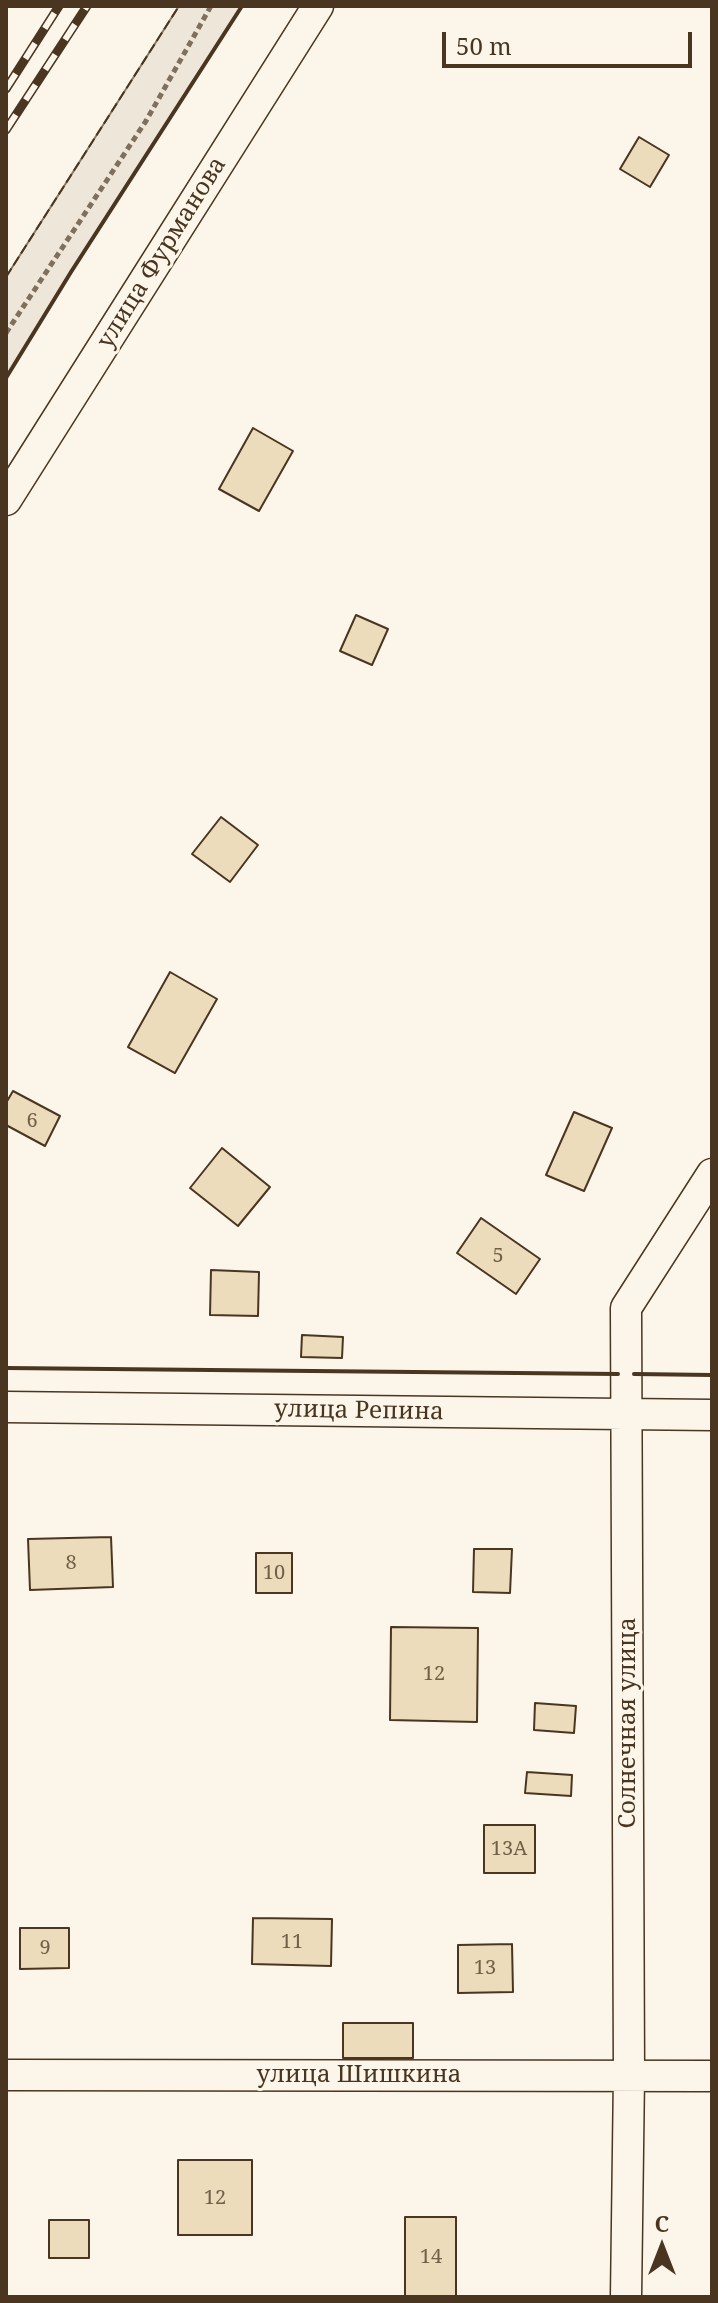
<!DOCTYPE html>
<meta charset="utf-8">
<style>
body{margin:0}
#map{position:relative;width:718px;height:2303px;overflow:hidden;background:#fbf6e9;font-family:"Noto Serif",serif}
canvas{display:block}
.frame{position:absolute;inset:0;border:8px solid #4a3520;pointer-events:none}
.north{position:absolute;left:622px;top:2207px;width:80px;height:80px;-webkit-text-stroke:6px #fbf6e9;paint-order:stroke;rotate:0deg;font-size:22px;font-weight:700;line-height:32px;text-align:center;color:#4a3520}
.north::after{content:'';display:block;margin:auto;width:28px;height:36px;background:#4a3520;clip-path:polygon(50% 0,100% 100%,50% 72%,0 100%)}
.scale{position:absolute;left:442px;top:32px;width:250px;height:36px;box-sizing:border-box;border:4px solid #4a3520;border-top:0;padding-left:10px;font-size:24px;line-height:28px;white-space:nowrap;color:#4a3520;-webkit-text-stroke:6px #fbf6e9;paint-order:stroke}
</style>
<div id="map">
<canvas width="718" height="2303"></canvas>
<div class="frame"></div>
<div class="north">С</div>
<div class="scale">50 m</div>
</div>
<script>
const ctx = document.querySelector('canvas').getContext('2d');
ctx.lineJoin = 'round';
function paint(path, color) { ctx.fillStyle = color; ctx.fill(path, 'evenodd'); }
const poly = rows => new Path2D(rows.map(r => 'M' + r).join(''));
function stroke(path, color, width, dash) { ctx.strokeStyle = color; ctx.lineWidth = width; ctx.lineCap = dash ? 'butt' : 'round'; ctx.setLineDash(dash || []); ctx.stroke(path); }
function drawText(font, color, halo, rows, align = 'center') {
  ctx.font = font + ' "Noto Serif",serif'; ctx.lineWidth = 6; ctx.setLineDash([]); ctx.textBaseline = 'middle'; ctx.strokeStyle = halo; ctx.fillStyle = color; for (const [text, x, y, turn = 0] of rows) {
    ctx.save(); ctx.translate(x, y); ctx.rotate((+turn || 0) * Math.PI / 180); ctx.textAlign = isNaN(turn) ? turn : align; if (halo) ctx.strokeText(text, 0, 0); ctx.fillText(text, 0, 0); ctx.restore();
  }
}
const green = poly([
 [179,6,242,6,71,272,6,378,6,277,179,6]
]);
const building = poly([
 [639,137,669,155,650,187,620,169,639,137],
 [253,428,293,451,259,511,219,489,253,428],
 [356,615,388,629,372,665,340,651,356,615],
 [221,817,258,845,230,882,192,854,221,817],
 [170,972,217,999,175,1073,128,1047,170,972],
 [13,1091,60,1116,45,1146,6,1125,6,1103,13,1091],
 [574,1112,612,1128,584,1191,546,1175,574,1112],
 [222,1148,270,1187,238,1226,190,1188,222,1148],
 [481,1218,540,1259,516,1294,457,1253,481,1218],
 [211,1270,259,1272,258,1316,210,1315,211,1270],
 [302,1335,343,1337,342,1358,301,1357,302,1335],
 [111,1537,113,1587,30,1590,28,1539,111,1537],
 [474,1549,512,1549,510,1593,473,1592,474,1549],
 [256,1553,292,1553,292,1593,256,1593,256,1553],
 [391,1627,478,1628,477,1722,390,1720,391,1627],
 [535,1703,576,1706,574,1733,534,1730,535,1703],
 [527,1772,572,1775,571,1796,525,1793,527,1772],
 [484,1825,535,1825,535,1873,484,1873,484,1825],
 [253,1918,332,1919,331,1966,252,1964,253,1918],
 [20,1928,69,1928,69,1968,20,1969,20,1928],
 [512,1944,513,1992,458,1993,458,1945,512,1944],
 [343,2023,413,2023,413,2058,343,2058,343,2023],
 [178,2160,252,2160,252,2235,178,2235,178,2160],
 [405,2217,456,2217,456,2297,405,2297,405,2217],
 [49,2220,89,2220,89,2258,49,2258,49,2220]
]);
const path = poly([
 [6,333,146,121,211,6]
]);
const street = poly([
 [6,500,318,6],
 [6,1407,712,1415],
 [6,2075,712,2076],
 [626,2297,629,2075,626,1308,712,1174]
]);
const rail = poly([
 [6,89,59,6],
 [6,130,87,6]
]);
const fence = poly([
 [6,277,179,6]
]);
const wall = poly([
 [6,378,71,272,242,6],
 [6,1368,618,1374],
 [634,1374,712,1375]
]);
const numberNames = [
 ["6",32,1121],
 ["5",498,1256],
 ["8",71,1563],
 ["10",274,1573],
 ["12",434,1674],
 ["13А",509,1849],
 ["11",292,1942],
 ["9",45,1948],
 ["13",485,1968],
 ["12",215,2198],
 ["14",431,2257]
];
const streetNames = [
 ["улица Фурманова",162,253,-58],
 ["улица Репина",359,1411,1],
 ["Солнечная улица",628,1723,-90],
 ["улица Шишкина",359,2075]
];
paint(green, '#ede6d9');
stroke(green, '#887966', 2);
paint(building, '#ecdcbc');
stroke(building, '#4a3520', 2);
stroke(street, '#4a3520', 33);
stroke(path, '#7f6f5c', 5, [6, 4]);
stroke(street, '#fbf6e9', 30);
stroke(rail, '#4a3520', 9);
stroke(rail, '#fbf6e9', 6, [18]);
stroke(fence, '#4a3520', 2, [10, 4]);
stroke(wall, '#4a3520', 4);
drawText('20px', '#725f47', null, numberNames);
drawText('24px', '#4a3520', '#fbf6e9', streetNames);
</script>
